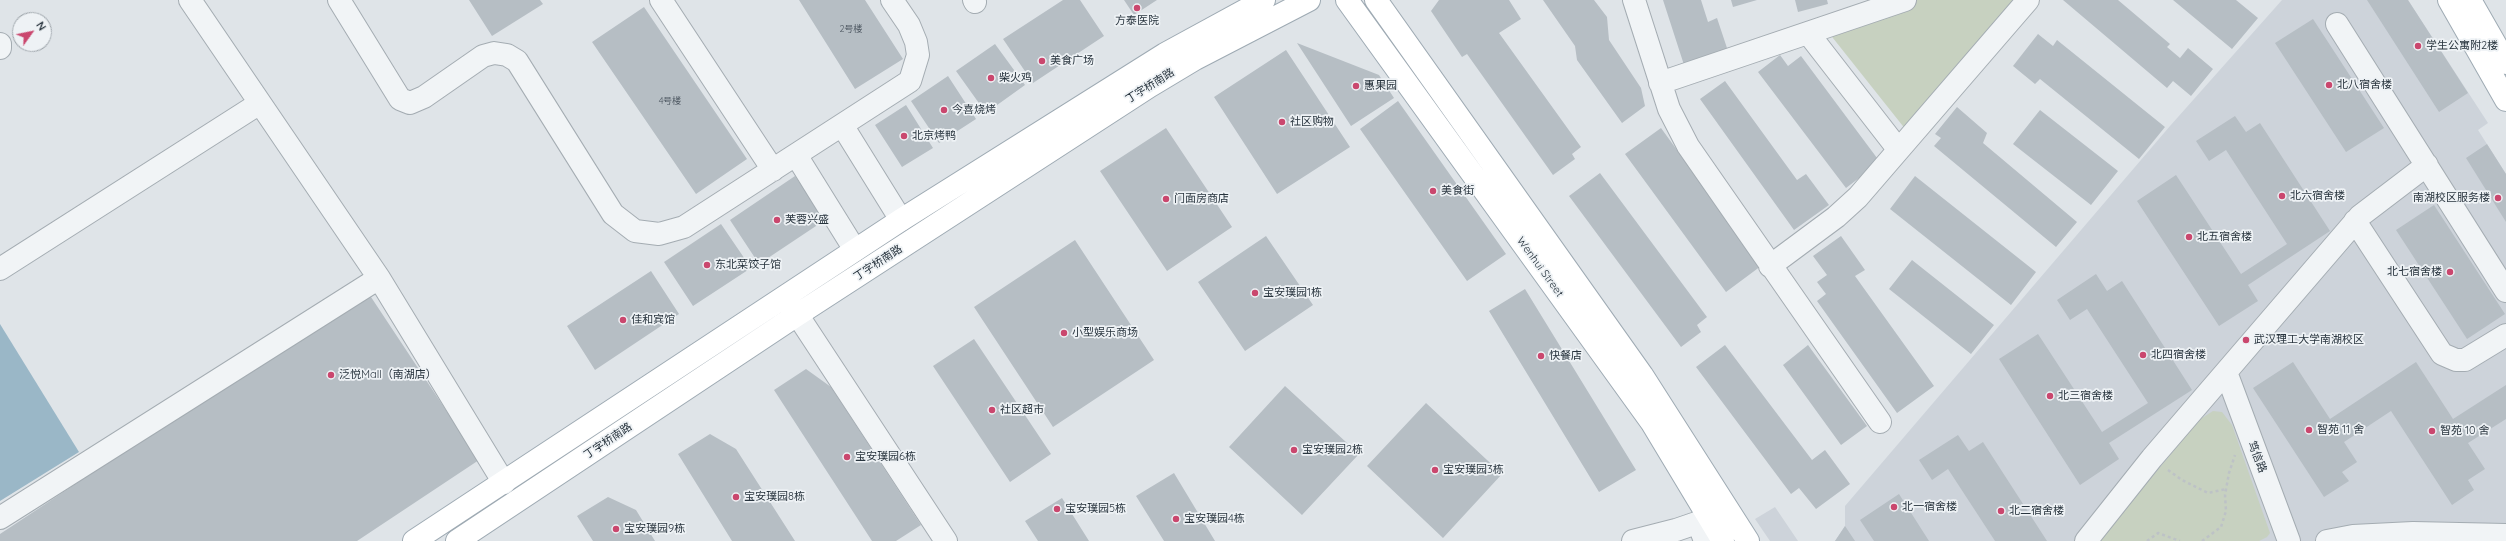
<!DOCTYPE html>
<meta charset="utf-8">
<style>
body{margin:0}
#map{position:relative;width:2506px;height:541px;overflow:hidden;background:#dfe4e8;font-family:Quicksand,sans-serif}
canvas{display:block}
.north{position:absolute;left:12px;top:12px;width:40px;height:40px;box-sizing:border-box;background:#eef2f5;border:1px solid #9fa6ac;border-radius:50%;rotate:57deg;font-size:11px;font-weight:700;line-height:16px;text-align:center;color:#28343e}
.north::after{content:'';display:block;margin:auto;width:14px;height:18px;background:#ca476e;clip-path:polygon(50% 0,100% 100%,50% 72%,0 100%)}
</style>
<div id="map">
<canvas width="2506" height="541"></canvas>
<div class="north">N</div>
</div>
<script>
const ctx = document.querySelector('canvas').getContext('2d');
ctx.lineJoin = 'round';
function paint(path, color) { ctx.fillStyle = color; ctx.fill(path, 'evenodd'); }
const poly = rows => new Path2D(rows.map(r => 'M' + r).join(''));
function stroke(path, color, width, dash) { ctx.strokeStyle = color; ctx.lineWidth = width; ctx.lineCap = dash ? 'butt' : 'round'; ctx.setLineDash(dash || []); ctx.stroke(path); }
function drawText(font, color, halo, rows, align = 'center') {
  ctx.font = font + ' Quicksand,"Noto Sans SC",sans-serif'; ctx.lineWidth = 3.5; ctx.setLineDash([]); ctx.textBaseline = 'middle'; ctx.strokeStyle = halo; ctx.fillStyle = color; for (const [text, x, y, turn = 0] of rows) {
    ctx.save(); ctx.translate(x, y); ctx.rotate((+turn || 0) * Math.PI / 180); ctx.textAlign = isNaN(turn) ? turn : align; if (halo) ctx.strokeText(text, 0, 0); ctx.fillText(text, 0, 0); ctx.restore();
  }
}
const built = poly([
 [2282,0,2408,0,2488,123,2478,130,2506,174,2506,541,1835,541,1845,526,1845,506,2170,126],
 [1775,507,1798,541,1770,541,1755,519]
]);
const green = poly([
 [1905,0,2026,0,1910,135,1825,28],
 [2213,411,2222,412,2232,425,2270,533,2267,537,2259,541,2099,541,2199,420]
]);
const water = poly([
 [0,324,79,452,0,501]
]);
const building = poly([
 [469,0,540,0,543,4,492,36],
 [799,0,865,0,903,59,855,89],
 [1063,0,1080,0,1104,36,1033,83,1003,39],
 [1124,0,1157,0,1134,15],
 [1439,0,1509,0,1521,19,1499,33,1581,147,1572,154,1575,159,1553,175,1467,54,1462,57,1431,11],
 [1543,0,1594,0,1607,17,1609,40,1641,88,1645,106,1622,123,1577,60,1575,46],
 [1663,0,1701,0,1708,22,1717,18,1729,54,1685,68],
 [1731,0,1757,0,1733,7],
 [1795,0,1827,0,1828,4,1798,12],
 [2063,0,2118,0,2170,44,2167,47,2180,58,2188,48,2213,69,2191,96,2173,81,2167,88],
 [2173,0,2236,0,2258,18,2232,49],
 [2367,0,2408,0,2468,93,2439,112],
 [644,7,747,159,696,194,592,42],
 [2313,19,2384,128,2346,152,2275,43],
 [2038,34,2053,46,2057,40,2165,127,2139,159,2040,79,2035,84,2013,66],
 [1297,43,1379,75,1394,98,1351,126],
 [995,44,1025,85,986,113,956,71],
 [1286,50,1350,147,1277,194,1214,97],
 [1780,55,1788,66,1801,56,1880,162,1846,188,1758,72],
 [948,76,976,119,939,143,911,101],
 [1725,81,1797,180,1806,174,1829,205,1794,230,1700,99],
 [1398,101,1506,254,1467,281,1360,129],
 [906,105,933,148,902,167,875,125],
 [1957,107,1987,133,1983,143,2077,222,2056,247,1934,146,1941,138,1935,134],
 [2040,110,2118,171,2091,205,2013,144],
 [2235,116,2246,132,2260,123,2330,231,2248,285,2258,301,2219,326,2137,201,2176,175,2241,274,2287,244,2226,150,2209,161,2196,141],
 [1166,128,1232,227,1167,271,1100,171],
 [1661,128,1761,266,1726,292,1625,154],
 [2487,144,2506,174,2506,222,2466,158],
 [1600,173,1707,317,1697,325,1701,332,1681,347,1569,196],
 [795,176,825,220,759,264,730,220],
 [1915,176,2036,272,2011,305,1890,209],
 [2434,205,2505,314,2467,339,2396,230],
 [721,224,751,268,693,306,664,262],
 [1266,236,1313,305,1245,351,1198,282],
 [1841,236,1865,270,1855,276,1934,386,1897,413,1817,301,1826,294,1817,282,1827,275,1813,256],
 [1075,240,1154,360,1053,427,974,307],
 [1912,260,1994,325,1971,354,1889,289],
 [651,271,679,314,595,370,567,326],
 [2096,274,2107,291,2122,281,2192,390,2109,443,2119,459,2080,485,1999,359,2038,334,2102,432,2148,403,2087,309,2070,320,2057,300],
 [1525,289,1636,470,1599,492,1489,311],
 [367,291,479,460,357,541,0,541,0,534],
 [974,339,1051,454,1010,482,933,366],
 [1725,345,1812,460,1825,450,1850,484,1816,509,1799,488,1791,494,1696,367],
 [1808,345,1867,426,1841,445,1783,365],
 [2293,362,2330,419,2416,362,2453,419,2506,385,2506,419,2468,443,2485,469,2468,480,2474,490,2452,505,2391,411,2344,442,2357,462,2342,472,2349,481,2324,497,2253,388],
 [806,369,831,387,921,525,896,541,872,541,774,390],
 [1285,386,1359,454,1302,515,1229,447],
 [1426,403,1502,474,1443,538,1367,466],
 [710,434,736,449,795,541,732,541,678,454],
 [1958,435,1969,451,1983,442,2047,541,1995,541,1948,469,1932,480,1919,460],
 [1174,473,1215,541,1164,541,1136,496],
 [1899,494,1929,541,1874,541,1860,520],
 [608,497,636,510,655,541,593,541,577,516],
 [1062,498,1089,541,1038,541,1025,521],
 [1845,526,1855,541,1835,541]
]);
const path = poly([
 [2168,470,2182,480,2208,493,2226,489],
 [2147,541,2158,533,2180,541],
 [2202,541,2221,527,2226,511,2225,495,2229,473,2235,455]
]);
const minor = poly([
 [190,0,379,278,504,483],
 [339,0,400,99,410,103,424,97,483,56,494,53,507,55,517,61,613,214,635,231,659,234,684,227,910,81,918,55,916,42,909,25,892,0],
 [661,0,773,170],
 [974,0,975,2],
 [1634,0,1669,109,1688,146,1880,422],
 [2337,24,2506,291],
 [1808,33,1898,149],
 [0,44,0,48],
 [1660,83,1905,0],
 [842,125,901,220],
 [796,155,855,250],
 [2355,221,2442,354,2456,360,2465,360,2506,335],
 [1770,266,1836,217,1858,197,2028,0],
 [0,269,260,103],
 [787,299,946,541],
 [2226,372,2289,541],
 [0,518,379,278],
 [1698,522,1705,541],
 [1633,541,1676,530,1711,518],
 [2086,541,2152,458,2360,216,2427,165],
 [2327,541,2353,536,2413,533,2506,535]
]);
const major = poly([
 [1347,0,1652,423,1723,541],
 [1376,0,1642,375,1748,541],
 [2449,0,2506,100],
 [2470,0,2506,63],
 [414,541,901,220,1165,54,1264,0],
 [457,541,797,315,1150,86,1195,59,1309,0]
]);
const markers = [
 [1137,8,4,"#ca476e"],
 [2418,46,4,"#ca476e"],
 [1042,61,4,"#ca476e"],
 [991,78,4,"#ca476e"],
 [2329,85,4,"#ca476e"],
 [1356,86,4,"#ca476e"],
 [944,110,4,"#ca476e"],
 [1282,122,4,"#ca476e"],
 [904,136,4,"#ca476e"],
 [1433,191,4,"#ca476e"],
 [2282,196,4,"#ca476e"],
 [2498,198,4,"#ca476e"],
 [1166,199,4,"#ca476e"],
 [777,220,4,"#ca476e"],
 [2189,237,4,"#ca476e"],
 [707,265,4,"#ca476e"],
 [2450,272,4,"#ca476e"],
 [1255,293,4,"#ca476e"],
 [623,320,4,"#ca476e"],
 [1064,333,4,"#ca476e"],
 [2246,340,4,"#ca476e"],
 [2143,355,4,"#ca476e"],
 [1541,356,4,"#ca476e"],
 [331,375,4,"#ca476e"],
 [2050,396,4,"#ca476e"],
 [992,410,4,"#ca476e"],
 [2309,430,4,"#ca476e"],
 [2432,431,4,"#ca476e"],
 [1294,450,4,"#ca476e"],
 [847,457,4,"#ca476e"],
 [1435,470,4,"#ca476e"],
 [736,497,4,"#ca476e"],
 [1894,507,4,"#ca476e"],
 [1057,509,4,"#ca476e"],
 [2001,511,4,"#ca476e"],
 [1176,519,4,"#ca476e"],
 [616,529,4,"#ca476e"]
];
const numberNames = [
 ["2号楼",851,29],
 ["4号楼",670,101]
];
const poiNames = [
 ["方泰医院",1137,21,"center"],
 ["学生公寓附2楼",2426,46],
 ["美食广场",1050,61],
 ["柴火鸡",999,78],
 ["北八宿舍楼",2337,85],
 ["惠果园",1364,86],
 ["今喜烧烤",952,110],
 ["社区购物",1290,122],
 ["北京烤鸭",912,136],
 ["美食街",1441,191],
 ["北六宿舍楼",2290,196],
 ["南湖校区服务楼",2490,198,"right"],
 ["门面房商店",1174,199],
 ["芙蓉兴盛",785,220],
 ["北五宿舍楼",2197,237],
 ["东北菜饺子馆",715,265],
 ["北七宿舍楼",2442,272,"right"],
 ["宝安璞园1栋",1263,293],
 ["佳和宾馆",631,320],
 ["小型娱乐商场",1072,333],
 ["武汉理工大学南湖校区",2254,340],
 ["北四宿舍楼",2151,355],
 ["快餐店",1549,356],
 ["泛悦Mall（南湖店）",339,375],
 ["北三宿舍楼",2058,396],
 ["社区超市",1000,410],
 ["智苑 11 舍",2317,430],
 ["智苑 10 舍",2440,431],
 ["宝安璞园2栋",1302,450],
 ["宝安璞园6栋",855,457],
 ["宝安璞园3栋",1443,470],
 ["宝安璞园8栋",744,497],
 ["北一宿舍楼",1902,507],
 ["宝安璞园5栋",1065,509],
 ["北二宿舍楼",2009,511],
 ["宝安璞园4栋",1184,519],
 ["宝安璞园9栋",624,529]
];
const streetNames = [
 ["丁字桥南路",1150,86,-32],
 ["丁字桥南路",878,263,-33],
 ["Wenhui Street",1540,267,54],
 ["丁字桥南路",608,441,-34],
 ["笃信路",2257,457,69]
];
paint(built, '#cdd3da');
paint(green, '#c7d1c0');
paint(water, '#9ab7c7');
paint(building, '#b6bec4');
stroke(minor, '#a4acb2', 24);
stroke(major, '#9eaab3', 24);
stroke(path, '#bdc2c6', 2.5, [3, 3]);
stroke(minor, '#f1f4f6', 22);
stroke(major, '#fff', 22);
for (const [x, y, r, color] of markers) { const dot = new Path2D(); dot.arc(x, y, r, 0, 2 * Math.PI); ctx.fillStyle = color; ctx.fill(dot); stroke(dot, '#eef2f5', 1.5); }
drawText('9px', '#4c5660', null, numberNames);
drawText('11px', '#28343e', '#eef2f5', poiNames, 'left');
drawText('11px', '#28343e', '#eef2f5', streetNames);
</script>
